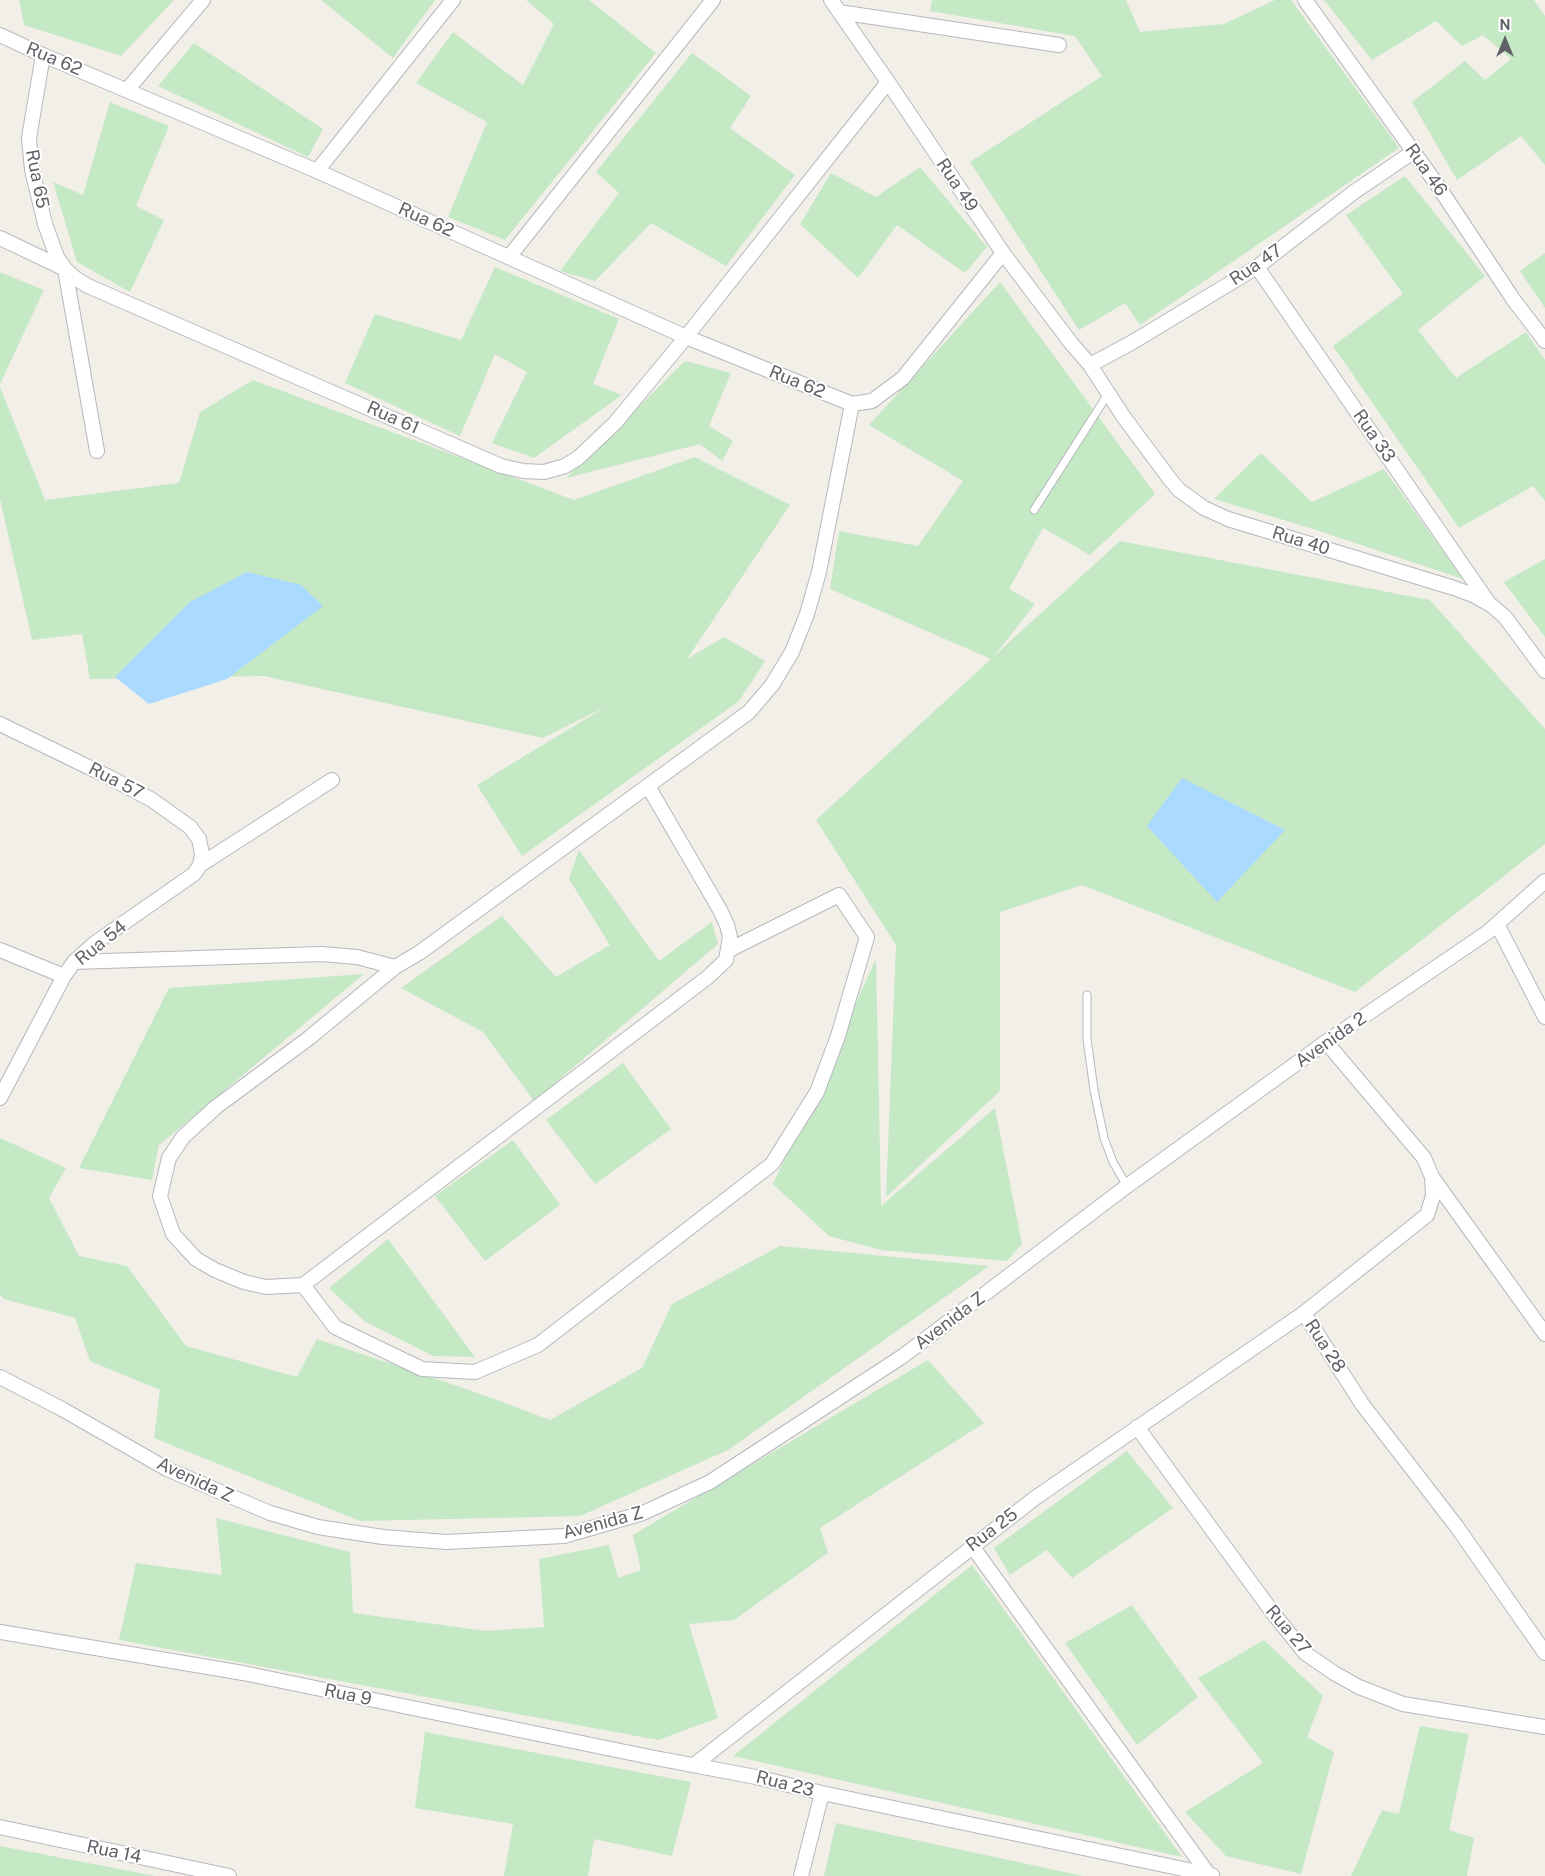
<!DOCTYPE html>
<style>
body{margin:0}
#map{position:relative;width:1545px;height:1876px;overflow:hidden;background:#f1efe8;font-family:"Public Sans",sans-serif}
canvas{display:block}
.north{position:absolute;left:1480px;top:15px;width:50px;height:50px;-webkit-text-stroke:4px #fff;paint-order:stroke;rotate:0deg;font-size:14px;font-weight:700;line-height:20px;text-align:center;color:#5f6368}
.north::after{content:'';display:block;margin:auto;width:18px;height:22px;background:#5f6368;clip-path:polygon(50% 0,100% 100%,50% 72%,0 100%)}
</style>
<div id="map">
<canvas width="1545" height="1876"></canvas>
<div class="north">N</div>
</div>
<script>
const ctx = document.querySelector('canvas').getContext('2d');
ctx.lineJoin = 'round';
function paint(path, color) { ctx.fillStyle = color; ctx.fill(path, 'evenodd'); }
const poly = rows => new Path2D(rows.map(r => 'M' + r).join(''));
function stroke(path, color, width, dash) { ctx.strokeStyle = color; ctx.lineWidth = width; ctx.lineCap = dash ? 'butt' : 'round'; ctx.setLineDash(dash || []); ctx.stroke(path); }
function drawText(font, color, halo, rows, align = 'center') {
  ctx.font = font + ' "Public Sans",sans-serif'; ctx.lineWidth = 4; ctx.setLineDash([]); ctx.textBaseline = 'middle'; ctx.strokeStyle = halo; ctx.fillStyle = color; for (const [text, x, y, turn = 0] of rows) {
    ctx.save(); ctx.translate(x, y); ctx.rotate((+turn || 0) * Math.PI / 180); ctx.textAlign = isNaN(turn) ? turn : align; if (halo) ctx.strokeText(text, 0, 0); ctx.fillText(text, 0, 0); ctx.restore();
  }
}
const green = poly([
 [19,0,174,0,121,56,24,25],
 [321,0,435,0,393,58],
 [526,0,589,0,656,53,505,240,448,217,487,122,416,83,453,32,523,85,554,24],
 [932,0,1126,0,1140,32,1224,24,1275,0,1291,0,1399,148,1140,325,1125,303,1079,330,970,162,1102,76,1075,36,930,11],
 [1324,0,1534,0,1545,16,1545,165,1521,136,1457,180,1412,102,1465,61,1485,80,1511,59,1483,35,1462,46,1436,21,1372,60],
 [194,43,323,129,308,157,158,86],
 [692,53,751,96,730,128,795,175,726,266,651,223,595,281,560,271,619,193,596,172],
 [110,102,169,126,136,206,164,220,130,292,77,262,53,182,83,195],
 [920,167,987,247,965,273,897,225,858,278,800,224,831,173,876,197],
 [1405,176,1485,276,1418,330,1456,378,1526,332,1545,360,1545,501,1533,486,1459,528,1333,346,1403,294,1346,215],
 [1545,253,1545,308,1520,271],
 [495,267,619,319,593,384,622,395,534,458,492,443,527,372,495,354,460,436,345,383,375,314,461,340],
 [0,272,44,290,0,384],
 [1000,282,1155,494,1090,555,1043,528,1009,589,1035,604,994,656,1120,541,1430,600,1545,729,1545,844,1355,992,1082,885,1000,912,1000,1091,886,1197,896,945,816,820,991,659,830,589,839,531,918,546,963,481,869,425],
 [685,361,731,373,709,426,733,441,722,461,700,444,566,478],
 [253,380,574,500,695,457,790,505,687,659,724,637,765,661,739,701,522,856,477,785,607,706,543,738,264,676,90,679,82,634,32,640,0,499,0,387,45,500,179,483,200,412],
 [1261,453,1312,502,1384,469,1463,579,1310,528,1214,499],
 [1545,559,1545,637,1504,582],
 [579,850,659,961,712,922,718,944,534,1101,483,1032,401,988,502,916,556,977,610,945,569,879],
 [876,959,881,1206,995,1108,1022,1244,1007,1261,881,1250,829,1236,773,1184],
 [364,974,159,1145,152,1180,79,1168,169,988],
 [623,1063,671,1129,595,1184,546,1120],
 [0,1138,66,1168,49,1198,79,1256,127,1266,186,1346,297,1377,317,1339,475,1392,550,1420,642,1368,672,1304,780,1246,989,1266,728,1450,580,1516,360,1521,154,1438,160,1390,90,1361,75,1318,4,1299,0,1294],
 [513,1140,560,1205,485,1261,435,1196],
 [388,1239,475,1357,433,1356,364,1321,329,1288],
 [928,1360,984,1423,820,1528,828,1553,734,1620,689,1624,718,1718,658,1740,119,1640,136,1563,222,1575,216,1518,350,1552,353,1613,486,1631,544,1627,539,1559,609,1545,618,1578,641,1570,633,1535],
 [1127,1451,1173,1508,1072,1578,1047,1550,1010,1575,994,1548],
 [972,1565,1182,1857,733,1756],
 [1132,1605,1198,1697,1137,1745,1065,1643],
 [1264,1640,1323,1696,1307,1737,1334,1752,1301,1874,1226,1856,1185,1812,1263,1763,1198,1678],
 [1420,1726,1469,1734,1449,1830,1474,1838,1467,1876,1351,1876,1382,1810,1399,1814],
 [425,1732,691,1782,672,1856,594,1839,588,1876,504,1876,513,1824,415,1808],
 [836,1823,1083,1876,824,1876],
 [0,1846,155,1876,0,1876]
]);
const water = poly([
 [247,572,301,585,323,606,227,679,149,704,115,677,190,602],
 [1182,778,1285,830,1217,902,1147,826]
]);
const service = poly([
 [1034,510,1108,394],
 [1087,995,1087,1039,1094,1090,1104,1138,1113,1162,1127,1186]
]);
const minor = poly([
 [831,0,888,82,1003,253,1071,343,1090,365,1123,416,1169,478,1179,490,1204,508,1228,519,1454,588,1473,595,1491,605,1505,617,1545,671],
 [1305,0,1438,186,1513,299,1545,341],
 [839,12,1059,45],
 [0,35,43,55,317,171,686,337,852,404,872,401,903,378,1003,253],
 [43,55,29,138,32,170,45,224,57,257,65,269,75,278,88,286,501,466,523,471,544,472,565,466,578,458,615,423,686,337,888,82],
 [127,90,203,0],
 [317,171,453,0],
 [0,238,65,269],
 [509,257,713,0],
 [1257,267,1488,602],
 [65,269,97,451],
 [1090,365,1131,343,1257,267,1354,192,1413,152],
 [0,724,111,778,152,800,190,827,199,839,202,854,200,865],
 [1497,924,1545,1017],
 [0,950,64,976],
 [74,962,322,954,357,957,395,967,419,953,749,712,772,685,792,652,807,614,819,572,852,404],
 [395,967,309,1038,216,1107,183,1137,169,1158,160,1196,173,1234,196,1259,215,1270,244,1282,266,1287,303,1285,708,977,726,960,730,937,727,925,720,910,648,786],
 [1326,1042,1424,1158,1432,1177,1433,1196,1427,1215,1304,1313,1362,1404,1457,1527,1545,1653],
 [0,1098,64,976,74,962,95,943,194,874,200,865,332,780],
 [1432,1177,1545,1334],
 [303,1285,335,1327,422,1369,475,1372,538,1345,772,1164,817,1092,838,1036,867,937,839,895,729,950],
 [0,1377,62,1409,167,1469,270,1513,318,1527,383,1537,446,1542,564,1536,643,1513,710,1482,903,1356,1127,1186,1326,1042,1488,932,1545,881],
 [1137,1427,1273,1613,1305,1653,1334,1673,1359,1687,1403,1704,1545,1727],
 [972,1546,1209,1875],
 [0,1632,243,1673,650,1757,756,1777,822,1793,801,1876],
 [694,1765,1035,1498,1304,1313],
 [822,1793,1212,1875],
 [0,1827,229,1876]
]);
const streetNames = [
 ["Rua 62",54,59,23],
 ["Rua 46",1426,170,55],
 ["Rua 65",37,179,79],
 ["Rua 49",957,185,56],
 ["Rua 62",426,220,24],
 ["Rua 47",1256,265,-34],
 ["Rua 62",797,382,22],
 ["Rua 61",393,418,24],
 ["Rua 33",1374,436,55],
 ["Rua 40",1301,541,17],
 ["Rua 57",116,781,27],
 ["Rua 54",101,943,-39],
 ["Avenida 2",1331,1040,-35],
 ["Avenida Z",950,1321,-37],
 ["Rua 28",1325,1346,57],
 ["Avenida Z",195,1480,25],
 ["Avenida Z",603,1523,-15],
 ["Rua 25",992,1530,-37],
 ["Rua 27",1288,1630,49],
 ["Rua 9",348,1695,12],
 ["Rua 23",785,1784,14],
 ["Rua 14",114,1852,12]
];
paint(green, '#c5e8c5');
paint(water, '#aadaff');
stroke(service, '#b5b8bc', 9);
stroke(minor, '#b5b8bc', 16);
stroke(service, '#fff', 7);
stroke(minor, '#fff', 14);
drawText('18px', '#5f6368', '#fff', streetNames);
</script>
